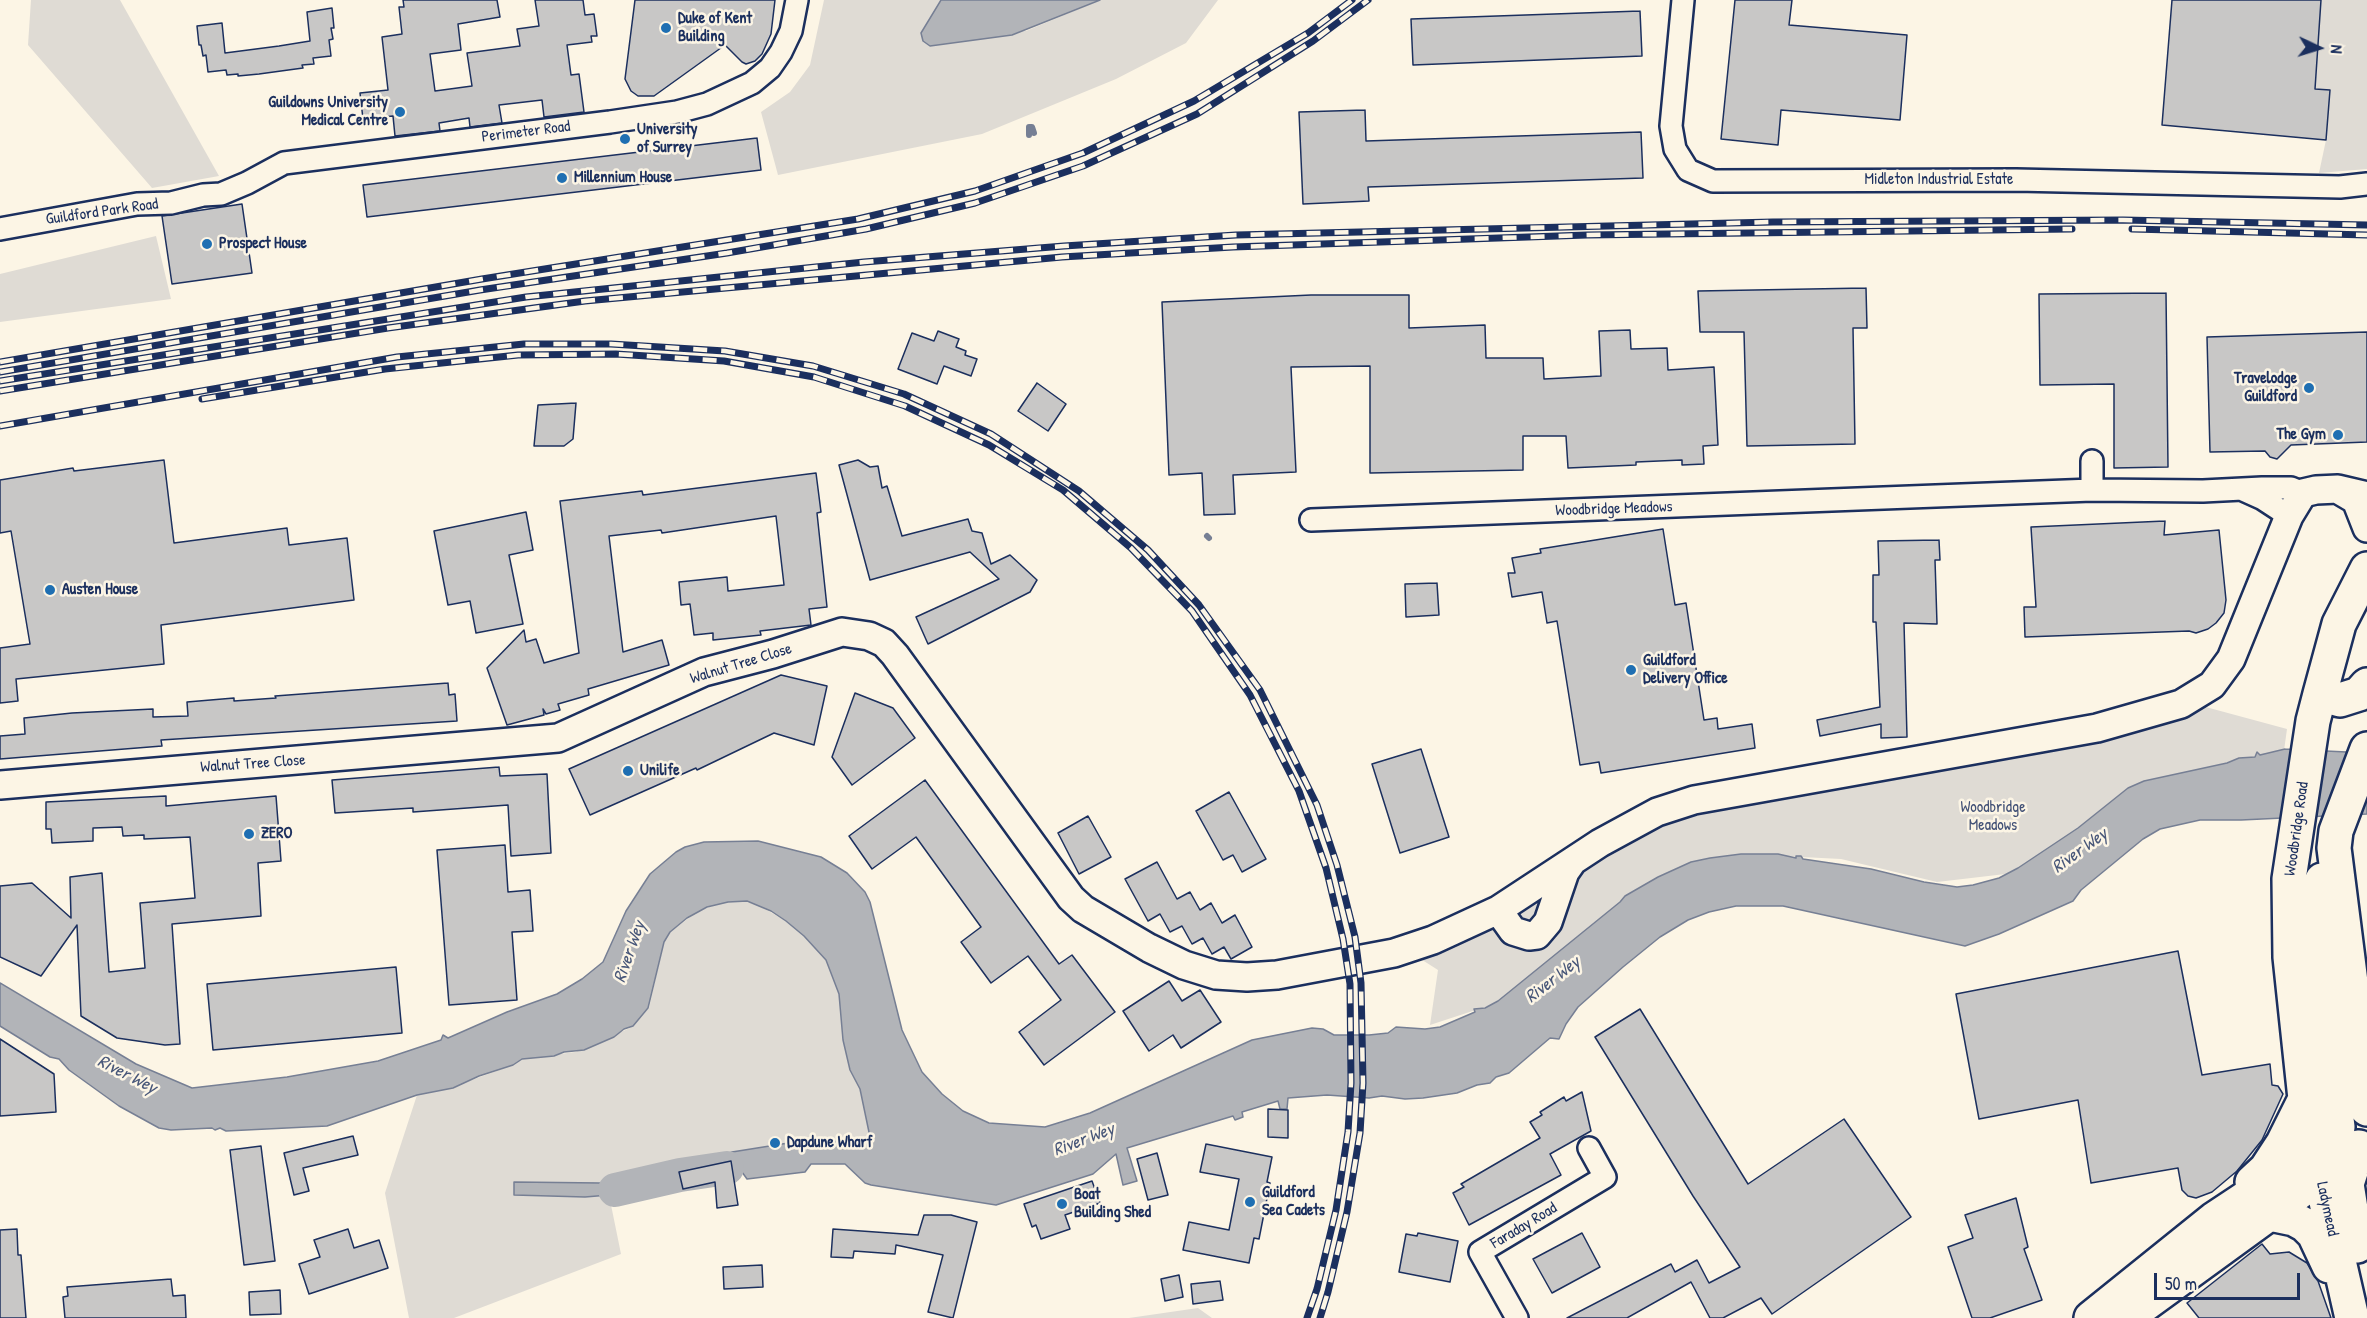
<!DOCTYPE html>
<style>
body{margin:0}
#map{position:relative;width:2367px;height:1318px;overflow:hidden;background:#fcf5e5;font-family:"Patrick Hand",sans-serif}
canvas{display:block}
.north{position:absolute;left:2289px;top:18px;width:60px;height:60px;-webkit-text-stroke:4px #fcf5e5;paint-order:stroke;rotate:94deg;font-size:16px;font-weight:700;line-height:24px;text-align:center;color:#1b2f5e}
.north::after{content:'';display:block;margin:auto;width:21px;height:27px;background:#1b2f5e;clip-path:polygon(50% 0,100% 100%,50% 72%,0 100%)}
.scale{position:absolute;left:2154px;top:1273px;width:146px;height:27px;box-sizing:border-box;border:3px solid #1b2f5e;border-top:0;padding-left:8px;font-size:18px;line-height:21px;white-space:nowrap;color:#1b2f5e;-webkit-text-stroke:4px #fcf5e5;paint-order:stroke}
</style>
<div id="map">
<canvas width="2367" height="1318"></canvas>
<div class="north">N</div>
<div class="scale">50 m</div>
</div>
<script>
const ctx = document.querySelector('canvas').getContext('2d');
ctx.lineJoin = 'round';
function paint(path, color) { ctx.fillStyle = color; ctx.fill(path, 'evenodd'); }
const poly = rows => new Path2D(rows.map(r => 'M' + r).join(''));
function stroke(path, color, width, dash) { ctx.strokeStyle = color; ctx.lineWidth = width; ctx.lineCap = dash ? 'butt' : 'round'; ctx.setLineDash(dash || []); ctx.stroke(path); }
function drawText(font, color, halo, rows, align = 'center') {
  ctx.font = font + ' "Patrick Hand",sans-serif'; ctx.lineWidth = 5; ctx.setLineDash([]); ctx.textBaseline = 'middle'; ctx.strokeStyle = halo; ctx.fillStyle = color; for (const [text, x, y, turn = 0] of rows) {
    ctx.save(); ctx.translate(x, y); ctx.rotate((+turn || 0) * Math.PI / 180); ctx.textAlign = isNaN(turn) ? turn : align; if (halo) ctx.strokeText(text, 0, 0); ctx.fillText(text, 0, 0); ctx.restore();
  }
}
const green = poly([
 [31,0,120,0,219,176,152,188,28,45],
 [824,0,941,0,921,33,1026,31,1100,0,1218,0,1186,43,1116,79,982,134,778,175,761,112,790,92,810,65],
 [2321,0,2367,0,2367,169,2319,173,2326,140,2330,90,2315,89],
 [156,236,171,299,0,322,0,274],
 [2202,706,2287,729,2282,765,2077,837,2014,873,1937,882,1841,859,1763,855,1497,1003,1430,1025,1438,970,1416,956,1668,815],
 [739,900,758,905,786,921,804,936,826,960,839,994,843,1040,850,1070,860,1089,870,1137,856,1144,827,1140,801,1141,732,1152,728,1154,731,1169,660,1185,657,1171,613,1182,572,1184,515,1195,585,1197,609,1195,621,1254,454,1318,409,1318,385,1193,417,1095,447,1089,513,1065,522,1059,575,1052,630,1028,649,1008,664,942,670,932,697,912,717,904],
 [1198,1308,1212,1318,1129,1318]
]);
const water = poly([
 [941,0,1100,0,1012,35,930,46,923,41,921,33,941,0],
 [2285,749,2367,753,2367,814,2241,820,2200,820,2160,829,2143,839,2081,890,2073,901,1999,934,1965,946,1783,906,1736,906,1709,912,1688,920,1660,937,1623,967,1578,1007,1566,1024,1559,1039,1550,1038,1509,1073,1496,1077,1490,1083,1477,1085,1457,1093,1423,1098,1405,1099,1382,1096,1369,1098,1327,1095,1288,1098,1287,1109,1280,1109,1278,1101,1242,1112,1243,1117,1235,1120,1233,1116,1127,1148,1137,1181,1123,1185,1116,1154,1093,1174,996,1205,871,1185,865,1183,845,1164,811,1164,805,1172,747,1179,742,1172,731,1169,728,1154,732,1152,801,1141,827,1140,856,1144,870,1137,860,1089,850,1070,843,1040,839,994,826,960,804,936,786,921,771,911,747,901,728,902,707,907,687,918,670,932,664,942,648,1008,633,1026,624,1029,614,1037,584,1050,564,1052,554,1056,522,1059,513,1065,479,1076,453,1088,417,1095,327,1126,226,1131,220,1128,215,1130,212,1128,171,1130,159,1128,119,1106,69,1070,59,1059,50,1057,0,1026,0,983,136,1064,192,1088,287,1077,378,1061,441,1040,443,1035,448,1038,507,1012,557,994,582,979,603,962,626,911,650,874,676,852,685,847,704,842,758,841,821,857,847,873,865,892,870,902,902,1030,922,1072,942,1094,963,1111,989,1123,1045,1127,1090,1113,1252,1040,1312,1028,1323,1029,1334,1035,1369,1035,1388,1033,1396,1027,1425,1029,1440,1027,1475,1012,1474,1009,1485,1008,1498,1001,1620,902,1625,896,1658,877,1691,862,1710,858,1741,854,1778,854,1796,858,1796,856,1801,856,1803,859,1871,869,1924,882,1957,887,1973,885,1999,878,2018,868,2078,828,2128,788,2144,781,2227,763,2239,758,2255,757,2257,752,2260,755,2285,749],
 [657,1171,660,1185,609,1195,585,1197,514,1195,514,1182,601,1183,657,1171]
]);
const stream = poly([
 [1029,135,1029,127,1032,127,1034,133],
 [1207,536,1209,538]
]);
const river = poly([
 [615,1190,680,1175,727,1168]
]);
const building = poly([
 [403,0,497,0,500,17,458,24,461,50,430,54,435,91,472,86,467,53,520,46,517,29,539,26,535,0,583,0,585,15,594,14,597,36,591,36,592,42,567,45,571,75,579,74,584,112,544,117,542,100,499,105,502,123,470,127,469,118,439,123,440,131,395,136,393,116,363,119,360,93,388,90,382,37,402,34,399,7,404,7,403,0],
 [635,0,775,0,771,34,762,54,755,61,746,64,742,62,725,45,654,96,638,96,631,91,625,79,635,0],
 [1735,0,1792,0,1789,25,1907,35,1900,120,1781,110,1778,145,1721,139,1735,0],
 [2172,0,2321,0,2315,89,2330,90,2326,140,2162,125,2172,0],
 [332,8,334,28,331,28,333,39,329,40,331,56,313,58,314,64,302,65,303,68,259,74,238,76,238,74,227,75,226,70,208,72,206,55,203,56,201,45,199,45,197,26,222,23,225,53,279,46,310,41,307,12,332,8],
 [1640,11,1642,56,1413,65,1411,19,1640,11],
 [1365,110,1366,141,1641,132,1643,178,1368,187,1369,201,1303,204,1299,112,1365,110],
 [757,138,761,170,367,217,363,185,757,138],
 [242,204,252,273,172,284,162,216,242,204],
 [1866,288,1867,328,1853,328,1855,444,1747,446,1744,332,1700,332,1698,291,1866,288],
 [2166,293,2168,467,2114,468,2114,384,2040,385,2039,294,2166,293],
 [1311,295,1409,295,1409,328,1485,325,1486,358,1543,358,1544,379,1601,376,1599,331,1630,330,1631,349,1667,348,1668,370,1714,367,1718,445,1703,446,1704,464,1682,465,1682,460,1636,462,1636,465,1568,468,1566,436,1523,436,1523,470,1370,473,1370,366,1291,367,1296,472,1233,475,1235,514,1204,515,1202,473,1169,475,1162,302,1311,295],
 [938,331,959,339,956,347,966,351,965,355,977,359,971,376,944,366,937,384,898,369,912,333,934,341,938,331],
 [2367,332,2367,442,2291,445,2277,459,2270,457,2265,451,2210,452,2207,337,2367,332],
 [1037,383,1066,404,1048,431,1018,411,1037,383],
 [576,403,573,439,564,446,534,446,538,405,576,403],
 [164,460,174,543,287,528,289,545,347,538,354,600,161,625,164,664,16,679,18,701,0,703,0,648,30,644,11,531,0,533,0,480,73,468,74,471,164,460],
 [858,460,870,467,878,466,882,488,887,486,902,536,968,519,972,531,982,533,991,564,1010,555,1037,580,1030,592,928,644,916,617,999,579,970,552,870,580,839,465,858,460],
 [816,473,821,512,817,513,827,607,809,609,811,625,760,631,761,635,713,640,713,633,694,635,690,604,681,605,679,582,727,577,728,591,784,585,776,516,662,533,661,530,609,536,623,652,662,640,669,665,588,689,589,695,558,704,560,710,546,714,543,709,544,715,507,725,487,668,524,630,526,642,536,639,544,663,579,653,560,501,642,491,643,495,816,473],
 [526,512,533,550,509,555,523,624,476,633,470,601,448,605,434,531,526,512],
 [2165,521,2164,535,2219,530,2226,600,2224,613,2216,623,2208,629,2196,633,2189,631,2025,637,2024,607,2036,607,2031,527,2165,521],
 [1663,529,1675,605,1686,603,1704,720,1717,718,1718,729,1752,724,1755,748,1601,773,1599,762,1580,765,1557,621,1547,623,1542,592,1512,597,1508,573,1515,573,1512,558,1541,553,1540,549,1663,529],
 [1939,540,1940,560,1935,560,1937,624,1904,623,1907,737,1881,738,1881,724,1820,736,1817,720,1880,707,1876,622,1873,622,1873,575,1879,575,1878,541,1939,540],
 [1437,583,1439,615,1406,617,1405,584,1437,583],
 [781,675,827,686,814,745,774,733,697,770,696,768,590,815,569,769,781,675],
 [448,683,449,695,455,694,457,721,161,740,162,746,0,759,0,736,25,734,24,718,72,713,153,709,153,717,188,716,187,702,234,698,234,701,276,698,275,696,448,683],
 [855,693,893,708,915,738,852,785,832,757,855,693],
 [1421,749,1449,837,1400,853,1372,764,1421,749],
 [499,767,500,776,547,774,551,853,511,856,508,805,413,812,413,808,335,813,332,780,499,767],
 [925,780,1059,964,1072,955,1115,1012,1044,1065,1019,1032,1061,1000,1028,956,991,983,961,942,981,927,916,837,872,869,849,836,925,780],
 [1229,792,1266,859,1242,872,1233,855,1223,860,1196,811,1229,792],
 [166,796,166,806,276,796,281,861,258,863,261,916,172,924,180,1044,165,1045,117,1038,81,1016,77,925,41,976,0,957,0,886,32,883,71,918,70,877,102,873,109,972,145,968,140,903,195,898,190,837,144,839,144,835,123,836,122,827,93,828,93,841,52,843,51,829,46,829,46,802,166,796],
 [1088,816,1111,857,1079,874,1058,833,1088,816],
 [505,845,508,892,530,890,533,931,512,932,517,1000,449,1005,437,850,505,845],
 [1157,862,1177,899,1190,892,1200,910,1211,903,1222,923,1235,915,1252,947,1231,959,1224,947,1212,954,1203,938,1192,944,1182,926,1170,932,1160,914,1148,921,1125,879,1157,862],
 [2178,951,2202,1075,2270,1064,2272,1085,2278,1086,2283,1094,2262,1140,2237,1171,2212,1192,2196,1198,2188,1196,2182,1190,2178,1168,2091,1183,2078,1100,1979,1119,1956,994,2178,951],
 [396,967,402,1033,213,1050,207,984,396,967],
 [1169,981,1182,1001,1200,990,1221,1022,1181,1048,1173,1035,1149,1051,1123,1011,1169,981],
 [1640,1009,1748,1184,1844,1119,1911,1217,1772,1314,1761,1298,1723,1318,1710,1318,1691,1282,1627,1318,1567,1318,1671,1264,1675,1272,1697,1260,1709,1283,1740,1267,1693,1196,1595,1037,1640,1009],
 [0,1039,54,1074,56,1112,0,1116,0,1039],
 [1582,1092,1591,1131,1550,1154,1561,1175,1469,1225,1453,1193,1464,1187,1461,1184,1540,1138,1530,1122,1542,1115,1540,1112,1564,1097,1566,1101,1582,1092],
 [1268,1109,1288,1110,1288,1138,1268,1137,1268,1109],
 [353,1136,358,1155,303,1168,309,1191,294,1195,284,1153,353,1136],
 [1206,1144,1272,1157,1267,1182,1270,1183,1259,1239,1254,1238,1249,1263,1183,1250,1189,1222,1229,1230,1239,1179,1200,1172,1206,1144],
 [261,1146,275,1261,244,1265,230,1150,261,1146],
 [1157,1153,1168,1195,1148,1200,1137,1159,1157,1153],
 [731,1161,738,1205,717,1208,715,1182,683,1189,679,1172,731,1161],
 [1092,1181,1100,1203,1065,1215,1070,1229,1041,1239,1036,1225,1032,1227,1024,1204,1092,1181],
 [2016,1198,2028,1247,2024,1249,2042,1300,1990,1318,1972,1318,1948,1247,1973,1238,1965,1215,2016,1198],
 [924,1215,951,1215,977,1222,953,1318,928,1312,943,1255,896,1245,895,1254,854,1251,853,1258,831,1257,833,1229,918,1235,924,1215],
 [17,1229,18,1255,21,1255,26,1318,0,1318,0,1230,17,1229],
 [348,1229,354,1248,379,1240,388,1268,309,1294,299,1264,320,1257,314,1240,348,1229],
 [1418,1233,1458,1241,1450,1282,1399,1272,1406,1234,1417,1236,1418,1233],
 [1582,1233,1600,1267,1552,1293,1533,1259,1582,1233],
 [2262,1244,2270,1254,2289,1252,2307,1263,2318,1281,2331,1318,2199,1318,2187,1303,2262,1244],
 [762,1265,763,1287,724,1289,723,1267,762,1265],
 [1179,1275,1183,1297,1165,1301,1161,1279,1179,1275],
 [171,1279,173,1296,185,1295,186,1318,65,1318,63,1297,68,1296,67,1287,171,1279],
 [1220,1281,1223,1300,1193,1304,1191,1284,1220,1281],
 [280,1290,281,1314,250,1315,249,1292,280,1290]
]);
const minor = poly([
 [1683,0,1671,126,1675,149,1688,170,1713,181,2016,180,2340,187,2367,184],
 [0,229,137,204,171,203,203,195,221,194,247,183,284,163,610,122,677,112,707,104,752,83,770,68,781,52,791,31,797,0],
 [2092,461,2092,490],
 [2243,490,2263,499,2289,516],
 [1311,520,2092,490,2203,491,2262,488,2291,488,2303,493],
 [1517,1318,1480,1252,1605,1177,1589,1148]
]);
const tertiary = poly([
 [2339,490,2356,500,2367,528],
 [0,785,558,738,704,672,773,654,842,632,869,636,884,643,895,655,1071,898,1083,909,1149,948,1184,965,1216,975,1247,977,1277,975,1394,953,1433,940,1498,910,1600,843,1657,812,1694,800,2097,728,2181,704,2212,685,2231,659,2289,516,2303,493,2316,490,2338,489,2367,496],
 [1498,910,1513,931,1529,936,1537,935,1548,922,1565,872,1572,862]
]);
const primary = poly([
 [2320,694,2340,700,2359,694,2367,685],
 [2367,749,2336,831,2334,848,2367,1109],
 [2320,1177,2333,1155,2338,1127,2326,1035,2318,939,2322,880],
 [2252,1182,2266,1169,2283,1143,2305,1099],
 [2270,1214,2294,1219,2305,1225,2314,1234,2329,1266],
 [2357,1246,2347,1184,2359,1147],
 [2091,1318,2214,1219,2288,1170,2334,1146],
 [2126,1318,2320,1177,2367,1155],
 [2352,1318,2331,1226,2305,1099,2290,957,2289,879,2313,721,2320,694,2339,624,2367,569]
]);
const rail = poly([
 [2132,229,2367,235],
 [0,362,482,279,858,219,975,191,1083,153,1194,101,1308,33,1352,0],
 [0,372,480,290,727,253,866,229,975,203,1083,166,1197,114,1313,41,1368,0],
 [0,381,526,297,864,262,1064,246,1236,235,1773,222,2123,220,2367,225],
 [0,391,388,328,585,301,1062,257,1233,247,1587,235,2072,229],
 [202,399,385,369,518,355,616,354,724,361,814,377,905,406,989,445,1063,490,1131,548,1192,611,1250,695,1299,791,1326,868,1343,939,1350,984,1351,1083,1348,1132,1336,1210,1317,1289,1307,1318],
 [0,426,397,357,524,344,611,344,725,351,813,366,904,394,991,434,1079,491,1148,550,1199,605,1260,690,1317,805,1337,865,1355,937,1361,983,1363,1083,1360,1133,1347,1212,1328,1292,1320,1318]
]);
const markers = [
 [666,28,6,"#1f6fb2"],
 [400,112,6,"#1f6fb2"],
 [625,139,6,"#1f6fb2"],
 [562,178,6,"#1f6fb2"],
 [207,244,6,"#1f6fb2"],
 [2309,388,6,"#1f6fb2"],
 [2338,435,6,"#1f6fb2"],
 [50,590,6,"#1f6fb2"],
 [1631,670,6,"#1f6fb2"],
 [628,771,6,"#1f6fb2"],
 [249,834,6,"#1f6fb2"],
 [775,1143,6,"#1f6fb2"],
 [1250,1202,6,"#1f6fb2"],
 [1062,1204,6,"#1f6fb2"]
];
const poiNames = [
 ["Duke of Kent",678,19],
 ["Building",678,37],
 ["Guildowns University",388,103,"right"],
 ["Medical Centre",388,121,"right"],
 ["University",637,130],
 ["of Surrey",637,148],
 ["Millennium House",574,178],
 ["Prospect House",219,244],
 ["Travelodge",2297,379,"right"],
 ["Guildford",2297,397,"right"],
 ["The Gym",2326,435,"right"],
 ["Austen House",62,590],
 ["Guildford",1643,661],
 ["Delivery Office",1643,679],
 ["Unilife",640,771],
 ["ZERO",261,834],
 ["Dapdune Wharf",787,1143],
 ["Guildford",1262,1193],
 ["Sea Cadets",1262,1211],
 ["Boat",1074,1195],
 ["Building Shed",1074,1213]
];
const streetNames = [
 ["Perimeter Road",526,132,-7],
 ["Midleton Industrial Estate",1939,180],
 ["Guildford Park Road",102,212,-8],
 ["Woodbridge Meadows",1614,509,-2],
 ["Walnut Tree Close",741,664,-17],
 ["Walnut Tree Close",253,764,-4],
 ["Woodbridge Road",2297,829,-82],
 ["Ladymead",2327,1209,78],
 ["Faraday Road",1524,1226,-31]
];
const parkNames = [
 ["Woodbridge",1993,808],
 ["Meadows",1993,826]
];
const waterNames = [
 ["River Wey",2080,851,-36],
 ["River Wey",630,952,-71],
 ["River Wey",1553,980,-38],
 ["River Wey",127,1075,27],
 ["River Wey",1084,1140,-21]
];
paint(green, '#dfdbd4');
paint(water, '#b2b4b8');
stroke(water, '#767f94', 1.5);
stroke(stream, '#767f94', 6);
stroke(river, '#b2b4b8', 34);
paint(building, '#c8c7c6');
stroke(building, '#1b2f5e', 1.5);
stroke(minor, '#1b2f5e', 26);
stroke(tertiary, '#1b2f5e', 32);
stroke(primary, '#1b2f5e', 38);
stroke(minor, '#fcf5e5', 21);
stroke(tertiary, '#fcf5e5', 27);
stroke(primary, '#fcf5e5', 33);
stroke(rail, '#1b2f5e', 7);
stroke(rail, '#fcf5e5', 4.5, [14]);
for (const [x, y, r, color] of markers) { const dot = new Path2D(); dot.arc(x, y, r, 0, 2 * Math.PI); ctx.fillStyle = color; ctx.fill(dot); stroke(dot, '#fcf5e5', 2); }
drawText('bold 16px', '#1b2f5e', '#fcf5e5', poiNames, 'left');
drawText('16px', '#1b2f5e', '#fcf5e5', streetNames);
drawText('16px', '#425176', '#fcf5e5', parkNames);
drawText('italic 18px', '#485779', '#fcf5e5', waterNames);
</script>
